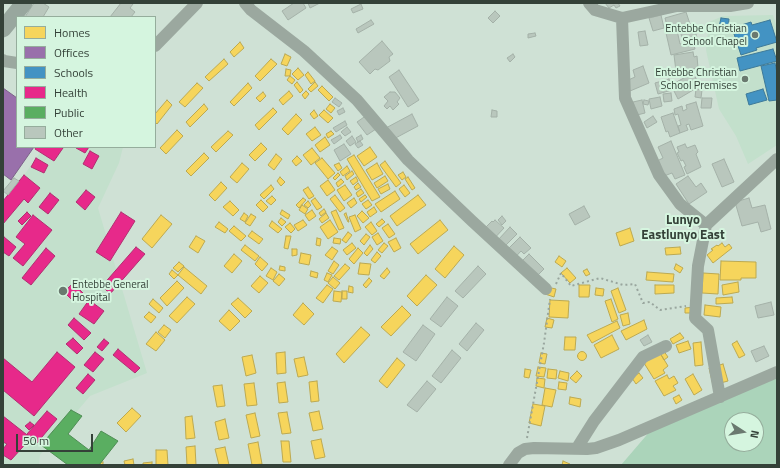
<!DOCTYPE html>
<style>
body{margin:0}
#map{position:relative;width:780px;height:468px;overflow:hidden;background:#cfe1d5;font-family:"Titillium Web",sans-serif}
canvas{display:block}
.frame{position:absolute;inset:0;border:4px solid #344138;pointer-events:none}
.legend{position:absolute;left:16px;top:16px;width:140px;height:132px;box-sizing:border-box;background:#d5f5df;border:1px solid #95ad9c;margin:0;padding:5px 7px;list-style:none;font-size:12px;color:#344138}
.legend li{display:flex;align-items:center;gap:8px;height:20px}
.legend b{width:20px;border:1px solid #95ad9c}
.north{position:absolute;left:724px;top:412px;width:40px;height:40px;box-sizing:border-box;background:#d5f5df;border:1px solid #95ad9c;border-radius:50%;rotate:102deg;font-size:11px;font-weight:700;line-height:16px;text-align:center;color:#344138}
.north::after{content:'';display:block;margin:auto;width:14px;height:18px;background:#6a796f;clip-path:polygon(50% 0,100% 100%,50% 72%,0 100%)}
.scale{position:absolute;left:16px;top:434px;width:77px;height:18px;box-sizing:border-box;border:2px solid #344138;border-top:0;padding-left:5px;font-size:12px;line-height:14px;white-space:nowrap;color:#344138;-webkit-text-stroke:3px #d5f5df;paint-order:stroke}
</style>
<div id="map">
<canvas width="780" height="468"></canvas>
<div class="frame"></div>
<ul class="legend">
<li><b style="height:11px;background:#f6d55c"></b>Homes</li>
<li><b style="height:11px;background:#9970ab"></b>Offices</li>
<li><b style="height:11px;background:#4393c3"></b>Schools</li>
<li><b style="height:11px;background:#e7298a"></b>Health</li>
<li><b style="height:11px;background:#5aae61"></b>Public</li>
<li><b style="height:11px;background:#b9c7bd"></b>Other</li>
</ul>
<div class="north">N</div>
<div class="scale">50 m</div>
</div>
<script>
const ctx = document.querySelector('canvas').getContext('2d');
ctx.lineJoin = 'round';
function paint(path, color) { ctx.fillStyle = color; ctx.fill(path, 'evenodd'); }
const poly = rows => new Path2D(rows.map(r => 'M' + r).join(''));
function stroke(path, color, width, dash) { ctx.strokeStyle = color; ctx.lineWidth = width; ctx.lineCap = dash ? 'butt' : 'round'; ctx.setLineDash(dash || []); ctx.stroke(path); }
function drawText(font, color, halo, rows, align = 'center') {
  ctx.font = font + ' "Titillium Web",sans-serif'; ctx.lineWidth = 4; ctx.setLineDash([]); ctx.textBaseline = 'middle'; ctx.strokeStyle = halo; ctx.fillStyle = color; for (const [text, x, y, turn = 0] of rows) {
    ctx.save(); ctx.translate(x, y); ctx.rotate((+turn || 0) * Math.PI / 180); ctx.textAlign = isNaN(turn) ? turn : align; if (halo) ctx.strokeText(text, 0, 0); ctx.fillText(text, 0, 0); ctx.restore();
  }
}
const built = poly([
 [773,15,777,28,777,145,748,164,736,136,719,109,706,50,709,22,723,16],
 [44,147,123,147,119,163,98,208,147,373,90,396,40,455,39,465,3,465,3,205]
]);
const green = poly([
 [777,376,777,465,621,465,657,423],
 [732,420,756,420,756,444,732,444]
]);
const homes = poly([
 [240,42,244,48,234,57,230,52,240,42],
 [285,54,291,57,287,66,281,64,285,54],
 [224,59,228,64,209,81,205,77,224,59],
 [271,59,277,64,260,81,255,76,271,59],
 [298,68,304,75,298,80,292,74,298,68],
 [286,69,291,70,290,76,285,76,286,69],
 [308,72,315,81,311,84,305,75,308,72],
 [290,76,295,80,292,84,287,80,290,76],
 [297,82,303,90,300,93,294,85,297,82],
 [315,82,318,86,311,92,308,89,315,82],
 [197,83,203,88,185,107,179,102,197,83],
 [248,83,252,88,234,106,230,102,248,83],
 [322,86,333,97,329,101,318,90,322,86],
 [289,91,293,96,283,105,279,100,289,91],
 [306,91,309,94,305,99,302,95,306,91],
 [263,92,266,96,260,102,256,98,263,92],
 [167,100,172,105,157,124,155,122,155,114,167,100],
 [204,104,208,109,190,127,186,122,204,104],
 [330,104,335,108,331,113,326,109,330,104],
 [273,108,277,112,259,130,255,125,273,108],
 [314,110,318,116,314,119,310,114,314,110],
 [324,110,333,118,328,123,319,115,324,110],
 [296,114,302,120,288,135,282,129,296,114],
 [315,127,321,135,312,141,306,134,315,127],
 [177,130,183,136,166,154,160,148,177,130],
 [228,131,233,135,216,152,211,147,228,131],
 [331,131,334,134,328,138,326,134,331,131],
 [325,137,330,145,320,152,315,145,325,137],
 [261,143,267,149,255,161,249,155,261,143],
 [370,147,377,157,364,166,357,156,370,147],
 [312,148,320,158,311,165,303,155,312,148],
 [204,153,209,158,191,176,186,171,204,153],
 [276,154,282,159,274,170,268,165,276,154],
 [354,155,380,197,372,201,347,159,354,155],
 [297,156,302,161,296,166,292,161,297,156],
 [322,158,335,173,328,179,315,163,322,158],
 [385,161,401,183,396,187,380,165,385,161],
 [242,163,249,169,237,183,230,177,242,163],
 [339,163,342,168,338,171,334,165,339,163],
 [377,163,383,174,372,180,366,170,377,163],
 [347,166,350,171,343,176,340,172,347,166],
 [352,171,354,174,347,180,345,176,352,171],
 [403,172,406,177,402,180,398,175,403,172],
 [338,173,340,175,335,180,333,178,338,173],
 [385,176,388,181,377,188,374,183,385,176],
 [280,177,285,182,281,186,277,181,280,177],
 [356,177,358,181,353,185,350,181,356,177],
 [408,177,415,188,412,190,405,179,408,177],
 [341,179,344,182,338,187,336,183,341,179],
 [328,180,335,190,327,196,320,186,328,180],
 [221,182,227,188,215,201,209,195,221,182],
 [358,183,361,187,356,190,354,187,358,183],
 [388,184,390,189,381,194,378,189,388,184],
 [271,185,274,189,264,199,260,195,271,185],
 [345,185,352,195,344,201,337,190,345,185],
 [404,185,410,193,405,197,399,189,404,185],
 [308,187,314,196,309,199,303,190,308,187],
 [361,189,364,193,358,197,356,193,361,189],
 [395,191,400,199,381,212,375,204,395,191],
 [335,195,345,208,340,212,330,199,335,195],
 [365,195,367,197,361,202,359,199,365,195],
 [418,195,426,205,397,226,390,216,418,195],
 [272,196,276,200,271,205,266,201,272,196],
 [303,198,306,200,299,208,296,205,303,198],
 [315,198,322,207,317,210,311,201,315,198],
 [354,198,357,203,351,208,347,203,354,198],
 [261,200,268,207,263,212,256,205,261,200],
 [368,200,372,205,366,209,362,204,368,200],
 [230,201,239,210,233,216,223,207,230,201],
 [308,201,311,205,308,208,304,205,308,201],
 [302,205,308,209,305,214,299,210,302,205],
 [374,207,377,212,370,217,367,212,374,207],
 [324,209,326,212,321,216,319,213,324,209],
 [282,210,290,215,288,219,280,214,282,210],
 [312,210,316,216,309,221,305,215,312,210],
 [336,210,344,228,339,230,331,212,336,210],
 [362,211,369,218,363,223,357,216,362,211],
 [244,213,248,216,245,222,240,219,244,213],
 [326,213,329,218,322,223,319,219,326,213],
 [346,213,349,222,348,222,344,214,346,213],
 [251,214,256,217,250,226,245,223,251,214],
 [161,215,172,224,152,248,142,239,161,215],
 [355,215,361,229,355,232,349,217,355,215],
 [281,218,286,222,282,226,278,222,281,218],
 [382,219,385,222,379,227,376,224,382,219],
 [303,220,307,225,298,231,294,225,303,220],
 [330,220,338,232,328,239,320,227,330,220],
 [440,220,448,230,418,254,410,244,440,220],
 [272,221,282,229,278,233,269,226,272,221],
 [219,222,228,229,225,233,215,227,219,222],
 [371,222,377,231,372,235,365,227,371,222],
 [290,223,295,229,291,233,285,227,290,223],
 [388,224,395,234,389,238,382,228,388,224],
 [234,226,246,236,241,241,229,231,234,226],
 [630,228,634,241,620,246,616,233,630,228],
 [252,231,263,239,259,244,248,236,252,231],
 [348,232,352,235,346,243,342,240,348,232],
 [378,233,383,241,377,245,372,237,378,233],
 [366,234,370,237,364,245,360,241,366,234],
 [196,236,205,241,198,253,189,247,196,236],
 [286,236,291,236,288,249,284,248,286,236],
 [317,238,321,239,320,246,316,245,317,238],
 [334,238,341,239,340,244,333,243,334,238],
 [396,238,401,248,394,252,388,242,396,238],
 [352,243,356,248,347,255,343,250,352,243],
 [384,243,388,246,382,253,378,250,384,243],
 [722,243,725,247,729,244,732,248,713,263,707,255,713,250,711,249,717,245,718,246,722,243],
 [245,245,259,256,255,261,241,250,245,245],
 [370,245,373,249,367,256,364,253,370,245],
 [454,246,464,255,445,278,435,269,454,246],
 [332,247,338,251,332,260,325,255,332,247],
 [680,247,681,254,666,255,665,248,680,247],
 [358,248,363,253,354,264,349,259,358,248],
 [292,249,297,249,297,255,292,256,292,249],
 [377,252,381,256,375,263,371,260,377,252],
 [301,253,311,255,309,265,299,263,301,253],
 [234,254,242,261,232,273,224,266,234,254],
 [559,256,566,261,562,267,555,262,559,256],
 [260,257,268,264,262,271,255,264,260,257],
 [334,261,339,265,333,274,328,271,334,261],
 [721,261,756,262,756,278,741,278,741,280,720,280,721,261],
 [179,262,184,266,178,272,173,268,179,262],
 [360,263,371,264,369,275,358,274,360,263],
 [345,264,350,268,339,280,334,276,345,264],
 [676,264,683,268,680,273,674,269,676,264],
 [280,266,285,267,285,271,279,270,280,266],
 [184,267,207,286,201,294,178,275,184,267],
 [271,268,277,272,273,280,266,276,271,268],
 [387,268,390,272,384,279,380,276,387,268],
 [567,268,576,278,570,283,561,273,567,268],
 [587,269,590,274,586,276,583,271,587,269],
 [172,270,178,275,174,279,169,274,172,270],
 [311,271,318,273,317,278,310,276,311,271],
 [647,272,674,274,673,282,646,280,647,272],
 [327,273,332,275,328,282,324,280,327,273],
 [703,273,719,274,718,294,702,293,703,273],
 [279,274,285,279,279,286,273,281,279,274],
 [426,275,437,285,417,306,407,296,426,275],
 [260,276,268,283,259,293,251,286,260,276],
 [333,277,340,283,335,289,328,283,333,277],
 [369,278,372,281,366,288,363,285,369,278],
 [177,281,184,288,167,306,160,298,177,281],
 [738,282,739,292,723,295,722,285,738,282],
 [327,285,333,289,323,303,316,298,327,285],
 [579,285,590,285,589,297,579,297,579,285],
 [655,285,674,285,674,293,655,294,655,285],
 [349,286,353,287,353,293,348,292,349,286],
 [547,287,556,289,554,297,545,294,547,287],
 [596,288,604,289,603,296,595,295,596,288],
 [618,288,626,310,619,313,611,291,618,288],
 [334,291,342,292,341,302,333,301,334,291],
 [342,291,347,291,347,299,342,299,342,291],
 [187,297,195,304,177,323,169,316,187,297],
 [732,297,733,303,716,304,716,298,732,297],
 [238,298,252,311,245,318,231,304,238,298],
 [153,299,163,308,159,313,149,304,153,299],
 [611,299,618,319,612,322,605,301,611,299],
 [550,300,569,301,568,318,549,317,550,300],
 [303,303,314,314,304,325,293,315,303,303],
 [705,305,721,307,720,317,704,315,705,305],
 [402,306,411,315,391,336,381,327,402,306],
 [695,307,695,313,685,313,685,308,695,307],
 [229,310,240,321,230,331,219,321,229,310],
 [149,312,156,317,151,323,144,317,149,312],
 [628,313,630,324,623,326,620,315,628,313],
 [547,318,554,320,552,328,545,327,547,318],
 [644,320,647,329,626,340,621,331,644,320],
 [617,321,620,328,592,343,587,335,617,321],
 [164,325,171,330,165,338,158,332,164,325],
 [361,327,370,335,344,363,336,354,361,327],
 [156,332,165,340,156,351,146,344,156,332],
 [680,333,684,338,673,344,670,339,680,333],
 [612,335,619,349,601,358,594,345,612,335],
 [565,337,576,337,575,350,564,350,565,337],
 [688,341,691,349,679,353,676,345,688,341],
 [737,341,745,355,739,358,732,344,737,341],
 [701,342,703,365,695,366,693,343,701,342],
 [663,350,668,357,664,360,660,353,663,350],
 '577.5 356a4.5 4.5 0 1 1 9 0a4.5 4.5 0 1 1-9 0Z',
 [285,352,286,373,277,374,276,353,285,352],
 [541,353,547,354,545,364,539,363,541,353],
 [660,353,668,366,663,370,665,373,654,379,644,363,660,353],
 [252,355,256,373,246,376,242,357,252,355],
 [304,357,308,375,298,377,294,359,304,357],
 [397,358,405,365,387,388,379,381,397,358],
 [723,364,728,381,713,385,709,368,723,364],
 [538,367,546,368,544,377,536,376,538,367],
 [525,369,531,370,529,378,524,377,525,369],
 [548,369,557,370,556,379,547,378,548,369],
 [560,371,569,373,568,381,558,378,560,371],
 [577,371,582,376,576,383,570,378,577,371],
 [639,373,643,378,636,384,632,378,639,373],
 [693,374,702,390,694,395,685,379,693,374],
 [667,375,669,379,674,376,678,383,673,386,676,390,664,396,655,381,667,375],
 [537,378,545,379,544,388,536,386,537,378],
 [317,381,319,401,311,402,309,382,317,381],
 [285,382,288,402,279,403,277,383,285,382],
 [559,382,567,383,566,390,558,389,559,382],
 [254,383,257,405,247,406,244,384,254,383],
 [222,385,225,406,217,407,213,386,222,385],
 [545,388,556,390,552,407,542,405,545,388],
 [679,395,682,400,676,404,673,398,679,395],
 [570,397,581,399,580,407,569,404,570,397],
 [533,404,545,406,541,426,529,423,533,404],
 [132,408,141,416,126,432,117,423,132,408],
 [319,411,323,429,313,431,309,413,319,411],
 [287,412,291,433,282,434,278,413,287,412],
 [255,413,260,436,251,438,246,415,255,413],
 [192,416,195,438,186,439,185,417,192,416],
 [225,419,229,438,219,440,215,422,225,419],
 [321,439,325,457,315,459,311,441,321,439],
 [281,441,289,441,291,462,283,462,281,441],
 [258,442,262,464,252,465,248,444,258,442],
 [195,446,196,465,187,465,186,447,195,446],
 [225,447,229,465,219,465,215,449,225,447],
 [156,450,167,450,168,465,156,465,156,450],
 [133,459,134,465,125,465,124,461,133,459],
 [563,461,570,464,569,465,562,465,563,461],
 [103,462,103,465,95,465,95,463,103,462],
 [152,462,152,465,143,465,143,463,152,462]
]);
const offices = poly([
 [3,88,17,98,17,147,34,147,11,180,3,174,3,88]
]);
const schools = poly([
 [721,18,729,19,728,28,719,27,721,18],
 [770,20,777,42,756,48,757,50,741,55,732,28,751,22,752,25,770,20],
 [773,49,777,61,740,71,737,58,773,49],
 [775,63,777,73,777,100,769,101,761,66,775,63],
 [763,89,767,100,749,105,746,94,763,89]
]);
const health = poly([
 [36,147,61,147,63,148,54,161,35,149,36,147],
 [77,147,89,147,85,153,76,148,77,147],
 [90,151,99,156,92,169,83,164,90,151],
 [36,158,48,165,44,173,31,167,36,158],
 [24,175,40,188,28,203,24,199,3,224,3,201,24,175],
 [86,190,95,197,85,210,76,202,86,190],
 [50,193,59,200,48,214,39,207,50,193],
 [27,212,31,216,22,225,18,221,27,212],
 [121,212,135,221,110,261,96,252,121,212],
 [33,215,52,230,23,266,13,258,25,244,16,237,33,215],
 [4,237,16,247,9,256,3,252,3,239,4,237],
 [136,247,145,254,110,294,102,286,136,247],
 [46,248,55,256,31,285,22,278,46,248],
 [73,283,83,293,74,302,64,292,73,283],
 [89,300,104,311,94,324,79,314,89,300],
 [74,318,91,333,84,340,68,325,74,318],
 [73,338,83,348,77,354,66,344,73,338],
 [104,339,109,343,102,351,97,347,104,339],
 [118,349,140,368,135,373,113,355,118,349],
 [57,352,75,367,34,416,3,390,3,358,32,382,57,352],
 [95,352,104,359,93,372,84,365,95,352],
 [88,374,95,380,83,394,76,388,88,374],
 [47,411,57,419,37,443,27,434,47,411],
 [3,416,31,438,11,460,3,455,3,449,7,444,3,442,3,416],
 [30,422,34,425,29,430,25,426,30,422]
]);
const public = poly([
 [71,410,82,416,68,434,89,450,101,431,118,441,99,465,68,465,41,445,71,410]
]);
const building = poly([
 [34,3,43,3,49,7,43,17,25,17,34,3],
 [121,3,131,3,133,4,130,8,135,12,131,17,110,17,121,3],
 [294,3,303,3,306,8,288,20,282,11,294,3],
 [308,3,320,3,310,8,308,3],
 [605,3,618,3,620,6,616,8,614,5,609,8,605,3],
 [361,4,363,9,353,13,351,9,361,4],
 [495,11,500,16,493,23,488,18,495,11],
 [686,12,690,24,668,30,665,18,686,12],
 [661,15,664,28,653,31,649,18,661,15],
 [371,20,374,24,358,33,356,29,371,20],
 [694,26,697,38,683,42,680,30,694,26],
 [677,30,680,44,693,41,695,49,671,55,666,33,677,30],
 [645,31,648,45,640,46,638,32,645,31],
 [535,33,536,36,528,38,528,34,535,33],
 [382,41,393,54,389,57,390,61,378,70,375,69,370,74,359,62,382,41],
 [693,52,694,57,697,56,698,68,676,71,674,55,693,52],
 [513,54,515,57,510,62,507,58,513,54],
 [643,66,649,83,630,91,626,81,635,77,633,70,643,66],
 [399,70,419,100,408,107,389,77,399,70],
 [693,73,700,86,678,99,671,85,693,73],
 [669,79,672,90,658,94,655,83,669,79],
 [696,89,702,90,701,98,695,97,696,89],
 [390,92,395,92,400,98,397,102,399,104,393,110,390,106,387,109,384,106,388,101,384,97,390,92],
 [671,93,672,101,664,102,663,94,671,93],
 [660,97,662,106,651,109,649,99,660,97],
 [335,98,342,103,339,107,332,102,335,98],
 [702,98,712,98,711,108,701,108,702,98],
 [642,100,645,113,637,115,633,102,642,100],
 [644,100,649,101,648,105,643,104,644,100],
 [696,102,703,126,691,130,689,124,686,125,688,130,680,133,678,126,681,125,678,114,675,115,674,109,682,106,683,111,687,109,686,105,696,102],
 [343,108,345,112,339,115,337,111,343,108],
 [492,110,497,111,497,117,491,117,492,110],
 [673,113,680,133,670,137,668,131,666,132,661,117,673,113],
 [412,114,418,126,390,141,384,129,412,114],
 [367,115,376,129,367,135,357,122,367,115],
 [653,116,657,122,647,128,644,122,653,116],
 [345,121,347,125,336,132,333,128,345,121],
 [347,127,351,132,345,136,341,132,347,127],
 [340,135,342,138,334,144,331,140,340,135],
 [361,135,363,139,358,142,356,138,361,135],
 [352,136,356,142,350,146,346,141,352,136],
 [360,141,363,145,358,148,355,144,360,141],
 [671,141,685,175,675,179,672,173,664,176,657,161,663,158,658,147,671,141],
 [344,144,351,154,340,161,334,150,344,144],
 [685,144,687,148,695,145,698,152,696,154,701,167,687,174,684,167,686,166,683,160,681,161,677,153,679,152,677,147,685,144],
 [724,159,734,182,722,187,712,164,724,159],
 [688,176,696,187,701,183,707,192,689,204,676,184,688,176],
 [14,178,19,181,8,195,3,191,14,178],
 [749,198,752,208,765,205,771,229,761,232,758,222,742,226,735,202,749,198],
 [584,206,590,217,575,225,569,214,584,206],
 [502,216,506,221,502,225,498,220,502,216],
 [495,220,504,228,491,242,485,228,492,221,493,222,495,220],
 [510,227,517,234,505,246,498,240,510,227],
 [520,237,531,248,524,254,521,251,510,263,502,255,520,237],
 [529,254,544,269,538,275,518,265,529,254],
 [478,266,486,274,463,298,455,291,478,266],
 [447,297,458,306,441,327,430,319,447,297],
 [771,302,774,315,758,318,755,306,771,302],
 [476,323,484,330,467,351,459,344,476,323],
 [423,325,435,334,416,361,403,352,423,325],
 [648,335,652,342,644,346,640,340,648,335],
 [764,346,769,356,756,362,751,351,764,346],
 [452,350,461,358,441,383,432,376,452,350],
 [427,381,436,389,417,412,407,405,427,381]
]);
const path = poly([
 [556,284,561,273,571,286,600,278,623,285,635,284,643,303,650,302,660,310,686,306],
 [527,438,544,343,550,299]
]);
const street = poly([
 [245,3,251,10,304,51,357,100,408,160,472,221,546,289],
 [589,3,595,10,622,18,677,6,730,6,748,3],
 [622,18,625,98,659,175,680,204,706,225,698,266,695,318,708,330,720,397],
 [155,46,197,3],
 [3,60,4,61,17,63],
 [706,225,777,159],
 [577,448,594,421,643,357,666,346],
 [509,465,518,453,525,449,534,448,587,449,596,448,619,440,777,372]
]);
const secondary = poly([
 [3,29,24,3]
]);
const markers = [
 [755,35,4,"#6a796f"],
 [745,79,4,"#6a796f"],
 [63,291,5,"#6a796f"]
];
const poiNames = [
 ["Entebbe Christian",747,29],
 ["School Chapel",747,42],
 ["Entebbe Christian",737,73],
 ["School Premises",737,86],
 ["Entebbe General",72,285,"left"],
 ["Hospital",72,298,"left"]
];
const quarterNames = [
 ["Lunyo",683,221],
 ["Eastlunyo East",683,236]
];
paint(built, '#c3e0cc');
paint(green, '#abd4ba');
paint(homes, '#f6d55c');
stroke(homes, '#bca951', 1);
paint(offices, '#9970ab');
stroke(offices, '#7b6288', 1);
paint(schools, '#4393c3');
stroke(schools, '#3e7a99', 1);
paint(health, '#e7298a');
stroke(health, '#b13071', 1);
paint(public, '#5aae61');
stroke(public, '#4f8d55', 1);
paint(building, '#b9c7bd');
stroke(building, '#a4b1a8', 1);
stroke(path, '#99a69e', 2, [2, 3]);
stroke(street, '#9ba89f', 12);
stroke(secondary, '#98a79e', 17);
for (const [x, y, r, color] of markers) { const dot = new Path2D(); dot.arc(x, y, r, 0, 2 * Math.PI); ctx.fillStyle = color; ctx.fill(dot); stroke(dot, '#d5f5df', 1.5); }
drawText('11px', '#344138', '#d5f5df', poiNames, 'right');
drawText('bold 13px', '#344138', '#d5f5df', quarterNames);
</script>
